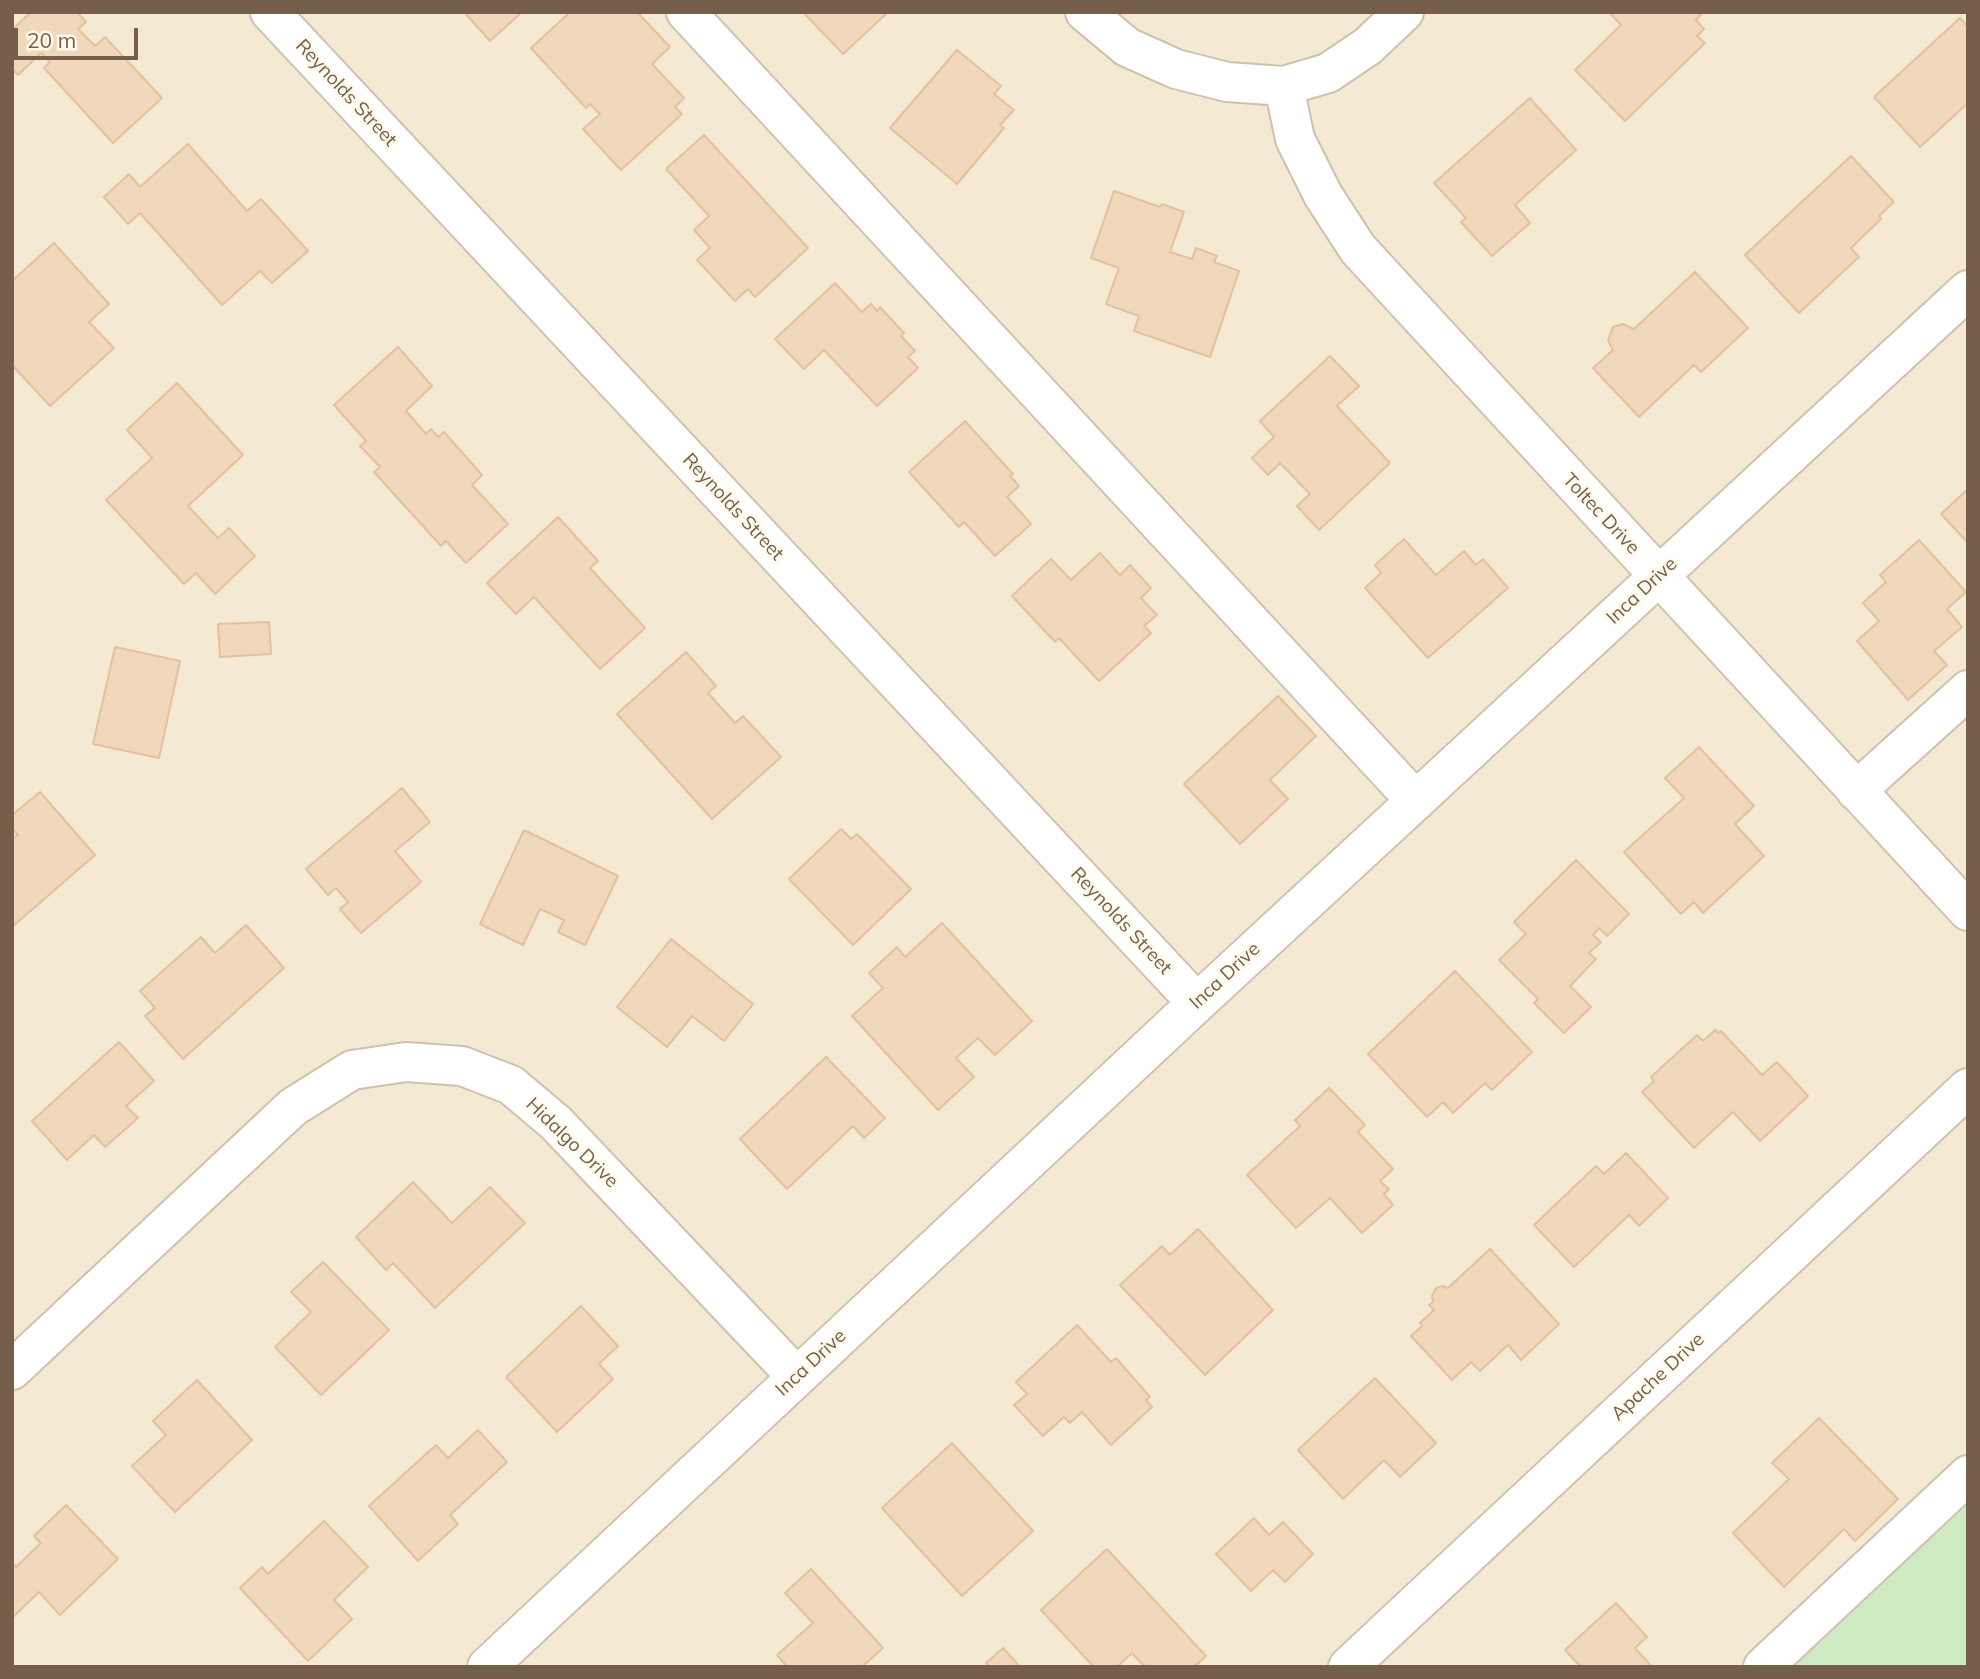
<!DOCTYPE html>
<style>
body{margin:0}
#map{position:relative;width:1980px;height:1679px;overflow:hidden;background:#fcf6e4;font-family:Mulish,sans-serif}
canvas{display:block}
.frame{position:absolute;inset:0;border:14px solid #755f4a;pointer-events:none}
.scale{position:absolute;left:14px;top:28px;width:124px;height:32px;box-sizing:border-box;border:4px solid #755f4a;border-top:0;padding-left:9px;font-size:21px;line-height:24px;white-space:nowrap;color:#755f4a;-webkit-text-stroke:5px #fffaeb;paint-order:stroke}
</style>
<div id="map">
<canvas width="1980" height="1679"></canvas>
<div class="frame"></div>
<div class="scale">20 m</div>
</div>
<script>
const ctx = document.querySelector('canvas').getContext('2d');
ctx.lineJoin = 'round';
function paint(path, color) { ctx.fillStyle = color; ctx.fill(path, 'evenodd'); }
const poly = rows => new Path2D(rows.map(r => 'M' + r).join(''));
function stroke(path, color, width, dash) { ctx.strokeStyle = color; ctx.lineWidth = width; ctx.lineCap = dash ? 'butt' : 'round'; ctx.setLineDash(dash || []); ctx.stroke(path); }
function drawText(font, color, halo, rows, align = 'center') {
  ctx.font = font + ' Mulish,sans-serif'; ctx.lineWidth = 5; ctx.setLineDash([]); ctx.textBaseline = 'middle'; ctx.strokeStyle = halo; ctx.fillStyle = color; for (const [text, x, y, turn = 0] of rows) {
    ctx.save(); ctx.translate(x, y); ctx.rotate((+turn || 0) * Math.PI / 180); ctx.textAlign = isNaN(turn) ? turn : align; if (halo) ctx.strokeText(text, 0, 0); ctx.fillText(text, 0, 0); ctx.restore();
  }
}
const residential = poly([
 [12,12,1968,12,1968,1463,1745,1667,12,1667]
]);
const green = poly([
 [1968,1465,1968,1667,1751,1667]
]);
const building = poly([
 [31,12,77,12,86,22,78,29,95,46,105,37,162,98,113,143,44,68,50,62,41,53,18,75,12,69,12,30,31,12],
 [464,12,522,12,490,41,464,12],
 [570,12,637,12,670,47,652,64,684,98,675,107,682,114,621,170,583,129,600,114,590,104,586,108,531,48,570,12],
 [803,12,885,12,886,14,843,54,803,12],
 [1609,12,1703,12,1696,20,1704,29,1697,36,1705,43,1625,121,1575,70,1621,25,1609,12],
 [1960,18,1968,27,1968,103,1920,147,1874,97,1960,18],
 [957,50,1001,86,994,94,1014,110,1000,125,1004,128,957,184,890,128,957,50],
 [1530,98,1576,150,1515,205,1530,223,1492,256,1461,222,1466,218,1434,183,1530,98],
 [704,135,808,248,755,297,748,289,735,301,697,260,710,248,694,230,709,216,666,169,704,135],
 [188,144,247,211,261,199,308,251,272,283,260,271,222,305,140,213,128,224,104,197,129,174,140,187,188,144],
 [1851,156,1894,202,1879,216,1881,219,1851,248,1859,257,1799,313,1745,255,1851,156],
 [1114,191,1160,207,1162,204,1184,212,1170,252,1192,259,1196,248,1217,256,1214,262,1239,271,1210,357,1134,331,1139,316,1106,304,1119,268,1091,258,1114,191],
 [54,243,109,304,89,322,114,348,50,406,12,365,12,281,54,243],
 [1695,272,1748,328,1701,372,1694,365,1639,417,1593,368,1613,350,1608,340,1613,327,1623,324,1634,329,1695,272],
 [835,283,862,312,871,304,877,311,880,307,904,333,901,336,915,351,908,357,918,368,877,406,824,350,804,369,775,339,835,283],
 [398,347,432,386,406,411,426,434,431,429,438,437,444,432,482,475,472,485,508,524,466,563,446,541,441,546,374,472,380,467,360,446,366,441,334,405,398,347],
 [1330,356,1359,386,1337,406,1390,463,1319,530,1297,506,1310,494,1280,463,1268,475,1252,458,1274,437,1260,421,1330,356],
 [177,383,243,455,188,506,218,538,229,528,255,556,215,594,196,573,184,584,106,500,152,458,127,430,177,383],
 [965,421,1013,474,1010,476,1019,486,1007,497,1031,524,995,556,964,522,959,527,909,472,965,421],
 [1968,489,1968,543,1941,514,1968,489],
 [558,517,598,561,590,568,645,628,600,669,534,597,516,614,487,583,558,517],
 [1404,539,1436,575,1464,551,1476,565,1483,559,1508,588,1428,658,1365,588,1381,573,1375,565,1404,539],
 [1919,540,1966,592,1947,609,1962,627,1934,651,1947,665,1908,700,1857,641,1879,621,1863,603,1886,582,1880,575,1919,540],
 [1100,553,1120,575,1130,565,1151,588,1141,598,1157,615,1144,626,1151,633,1099,681,1059,638,1055,642,1012,596,1051,559,1071,580,1100,553],
 [269,622,271,654,220,657,218,624,269,622],
 [115,647,180,661,159,758,93,744,115,647],
 [686,652,716,686,708,693,735,723,743,716,781,757,712,819,617,714,686,652],
 [1278,696,1316,736,1270,780,1288,799,1240,844,1184,784,1278,696],
 [1699,747,1754,806,1735,824,1764,856,1703,913,1694,902,1681,914,1624,852,1684,798,1665,778,1699,747],
 [402,788,430,822,395,851,421,882,361,933,340,909,348,902,336,888,328,895,306,869,402,788],
 [40,792,95,855,12,927,12,839,18,835,12,828,12,815,40,792],
 [841,829,851,839,857,834,911,889,853,945,789,879,841,829],
 [524,830,618,876,585,945,558,932,564,920,540,909,523,945,480,924,524,830],
 [1576,860,1629,914,1607,936,1599,928,1593,935,1601,942,1589,953,1596,959,1570,986,1591,1007,1564,1033,1534,1003,1538,999,1499,960,1526,934,1514,922,1576,860],
 [942,923,1032,1021,995,1055,978,1038,956,1058,974,1077,938,1110,852,1016,883,988,869,973,897,947,905,957,942,923],
 [246,925,284,968,183,1059,145,1016,155,1008,140,991,201,937,215,953,246,925],
 [671,939,753,1004,724,1041,692,1016,667,1047,617,1007,671,939],
 [1455,971,1532,1052,1492,1090,1485,1083,1453,1113,1443,1102,1427,1117,1368,1054,1455,971],
 [1715,1030,1718,1033,1721,1031,1762,1075,1777,1062,1808,1096,1760,1141,1733,1112,1694,1148,1642,1092,1654,1081,1651,1077,1697,1035,1703,1041,1715,1030],
 [119,1042,154,1081,126,1106,138,1118,105,1147,94,1135,67,1160,32,1121,119,1042],
 [826,1057,885,1118,864,1138,853,1126,787,1189,740,1139,826,1057],
 [1329,1088,1365,1125,1358,1132,1393,1169,1380,1181,1389,1189,1384,1194,1393,1205,1362,1233,1330,1198,1296,1228,1247,1175,1300,1126,1295,1120,1329,1088],
 [1626,1153,1668,1198,1639,1226,1629,1215,1574,1267,1534,1225,1596,1166,1604,1174,1626,1153],
 [413,1182,452,1223,490,1187,525,1223,435,1308,393,1263,386,1270,356,1237,413,1182],
 [1198,1229,1273,1310,1205,1375,1120,1285,1162,1246,1170,1255,1198,1229],
 [1490,1249,1559,1324,1521,1360,1508,1345,1480,1371,1471,1362,1452,1380,1411,1336,1422,1326,1420,1323,1434,1310,1429,1305,1433,1302,1432,1296,1436,1288,1442,1286,1448,1288,1490,1249],
 [323,1262,389,1330,321,1395,275,1347,311,1312,291,1292,323,1262],
 [581,1306,618,1346,599,1364,613,1379,557,1432,506,1377,581,1306],
 [1077,1325,1111,1362,1116,1358,1150,1397,1146,1400,1152,1407,1111,1445,1082,1412,1070,1423,1064,1417,1043,1436,1014,1405,1027,1394,1016,1382,1077,1325],
 [1375,1378,1436,1443,1400,1477,1384,1460,1343,1499,1298,1450,1375,1378],
 [197,1380,252,1440,175,1512,132,1466,166,1435,153,1421,197,1380],
 [1819,1418,1898,1499,1855,1541,1844,1529,1784,1587,1733,1533,1789,1479,1772,1463,1819,1418],
 [478,1430,507,1462,450,1515,458,1524,418,1561,369,1506,436,1445,448,1458,478,1430],
 [952,1443,1033,1531,962,1596,882,1508,952,1443],
 [66,1505,118,1559,60,1615,39,1592,12,1618,12,1563,16,1567,41,1543,34,1536,66,1505],
 [1254,1518,1269,1535,1283,1522,1313,1554,1285,1582,1273,1570,1251,1591,1216,1554,1254,1518],
 [324,1521,368,1567,334,1600,352,1619,308,1661,240,1588,262,1567,268,1574,324,1521],
 [1107,1549,1206,1656,1194,1667,1145,1667,1132,1653,1117,1667,1094,1667,1041,1610,1107,1549],
 [811,1569,883,1648,862,1667,787,1667,777,1655,813,1623,785,1593,811,1569],
 [1616,1603,1647,1637,1635,1648,1652,1667,1581,1667,1565,1650,1616,1603],
 [1003,1648,1020,1667,990,1667,986,1663,1003,1648]
]);
const minor = poly([
 [270,12,1197,1003],
 [686,12,1416,801],
 [1085,12,1127,47,1176,69,1227,82,1284,86,1328,73,1368,46,1404,12],
 [1284,86,1295,139,1323,195,1358,249,1968,911],
 [1856,791,1968,690],
 [12,1370,293,1107,352,1070,406,1062,462,1066,511,1085,556,1123,797,1377],
 [487,1667,1197,1003,1968,290],
 [1348,1667,1968,1088],
 [1763,1667,1968,1475]
]);
const streetNames = [
 ["Reynolds Street",346,93,47],
 ["Reynolds Street",733,507,47],
 ["Toltec Drive",1601,514,47],
 ["Inca Drive",1642,591,-43],
 ["Reynolds Street",1121,921,47],
 ["Inca Drive",1225,976,-43],
 ["Hidalgo Drive",572,1143,44],
 ["Inca Drive",811,1363,-43],
 ["Apache Drive",1658,1377,-43]
];
paint(residential, '#f4e9d3');
paint(green, '#ceeac3');
paint(building, '#f1d8bc');
stroke(building, '#e4c19d', 2);
stroke(minor, '#d0c1ae', 42);
stroke(minor, '#fff', 38);
drawText('19px', '#755f4a', '#fffaeb', streetNames);
</script>
